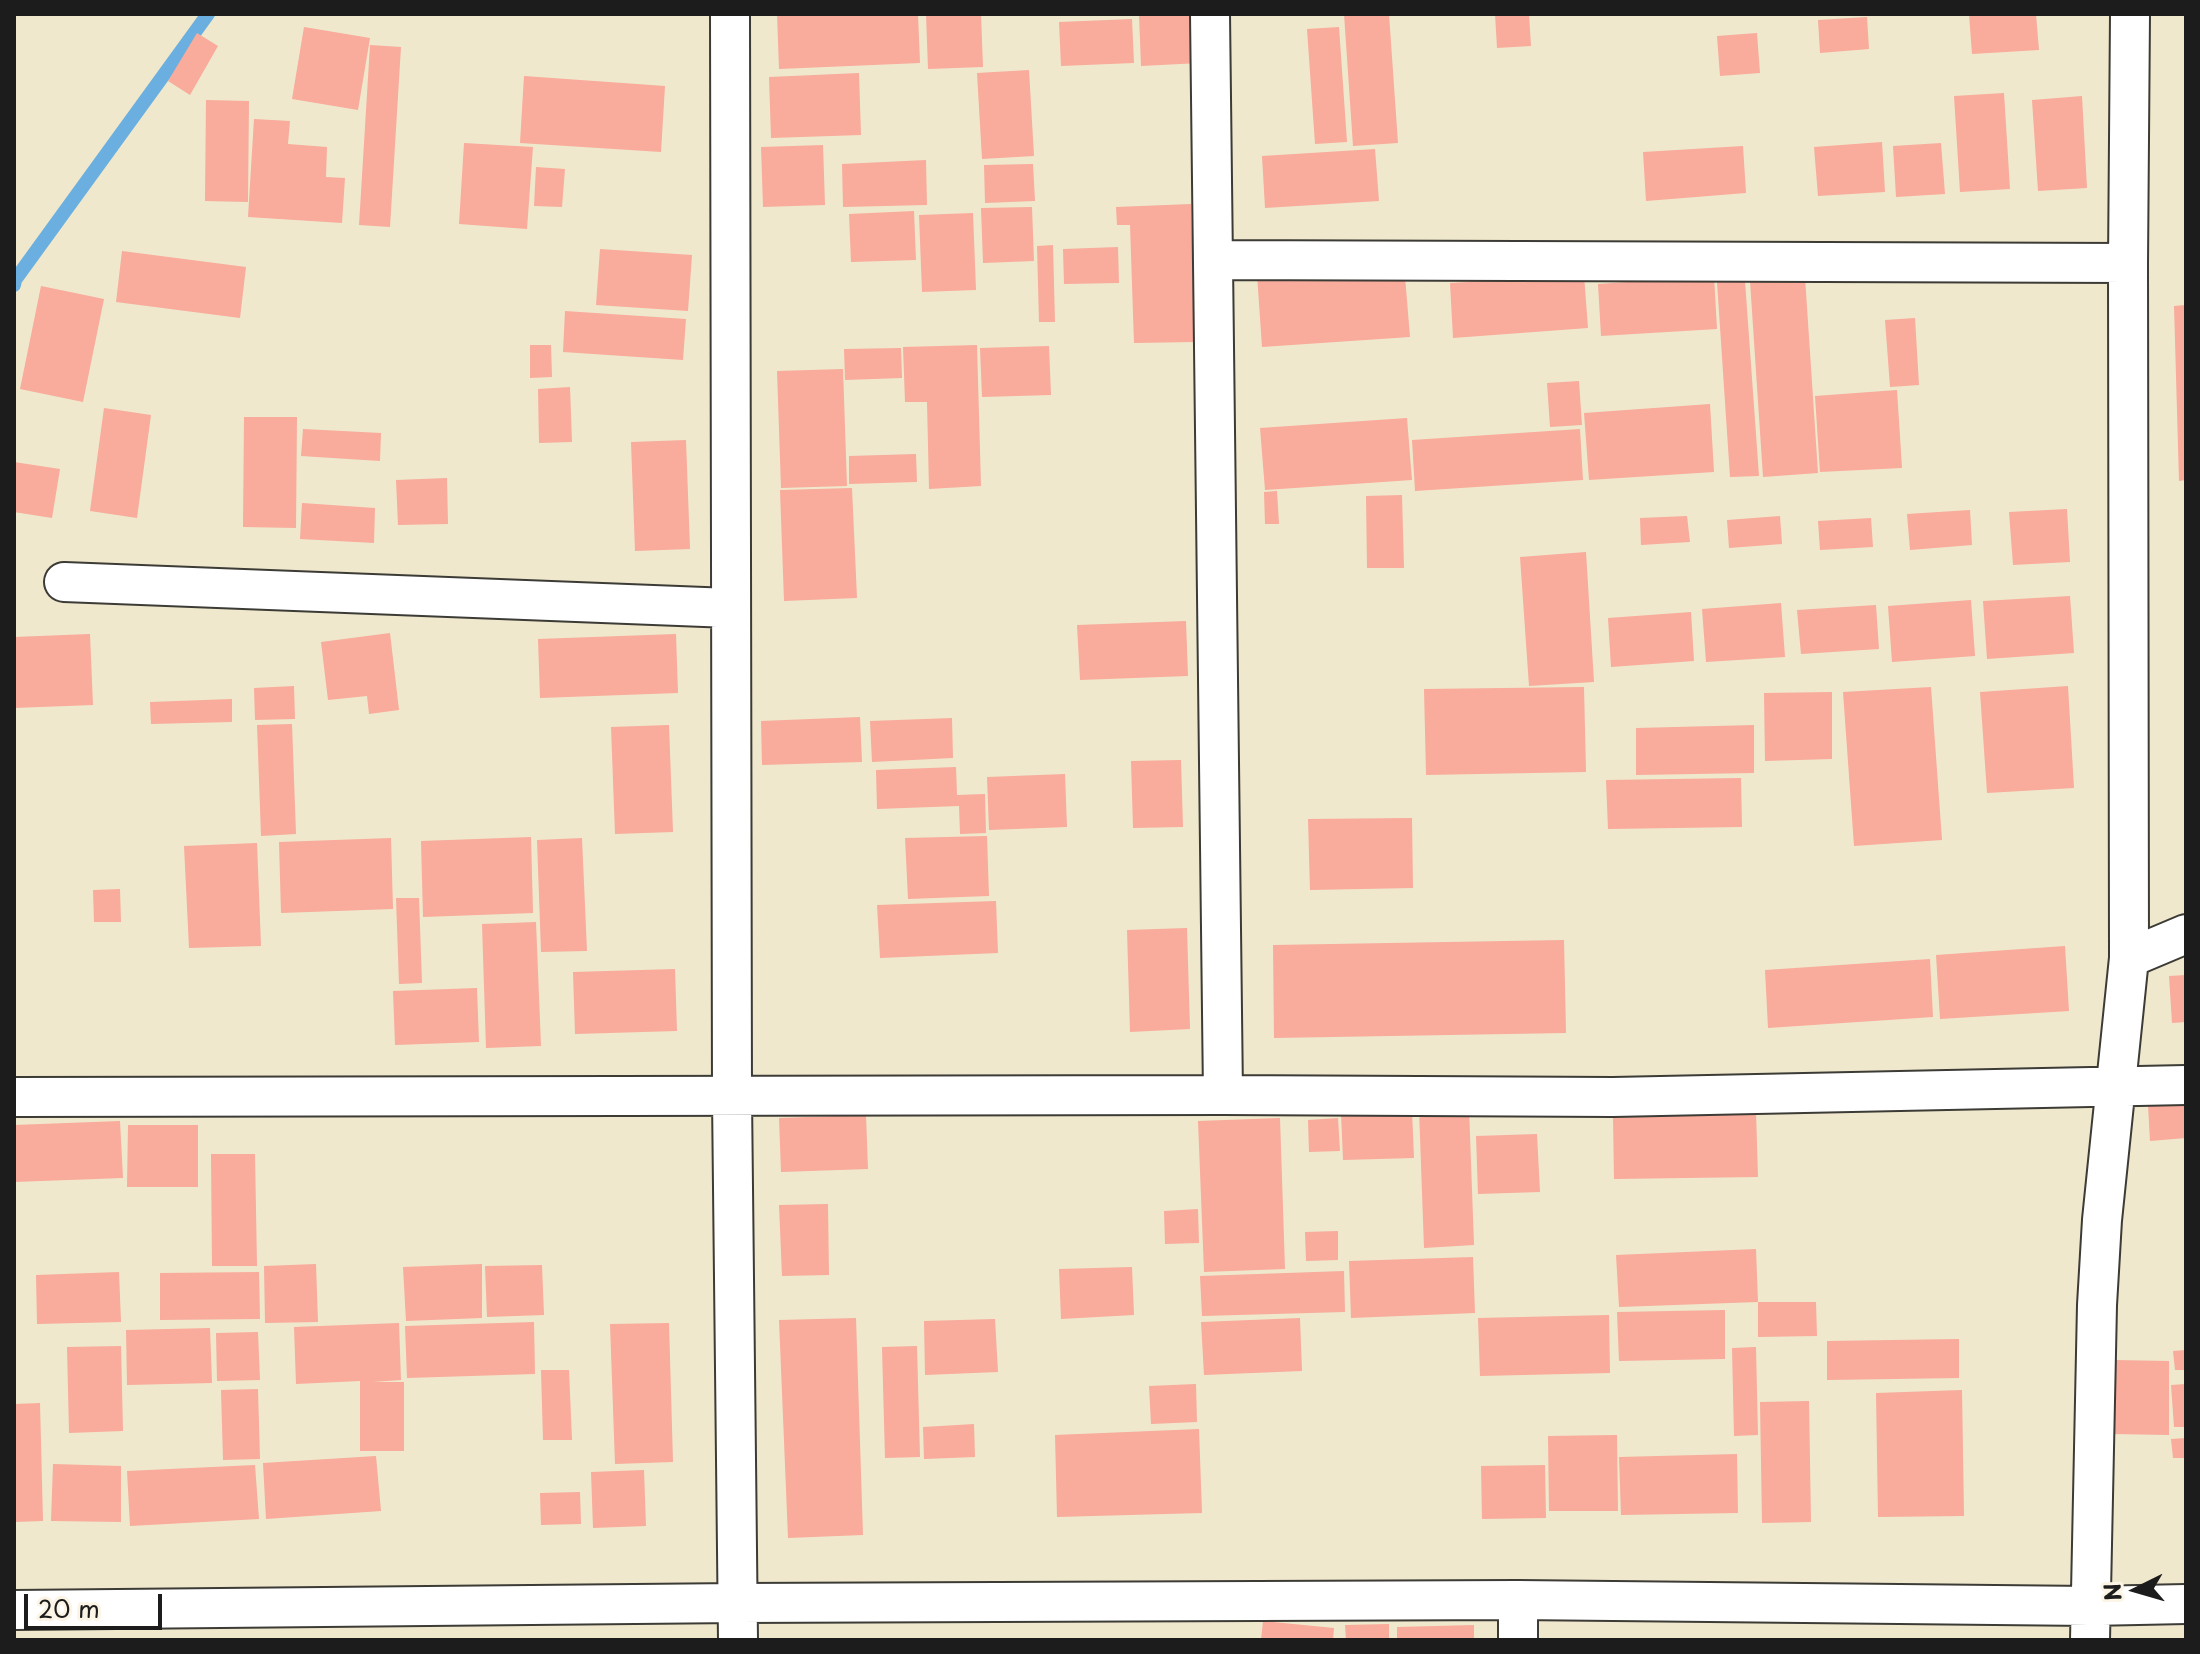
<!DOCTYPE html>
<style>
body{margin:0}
#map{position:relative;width:2200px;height:1654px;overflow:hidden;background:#efe8cc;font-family:"Playpen Sans",sans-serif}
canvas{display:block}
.frame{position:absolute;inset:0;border:16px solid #1c1c1c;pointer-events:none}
.north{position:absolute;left:2096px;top:1550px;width:80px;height:80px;-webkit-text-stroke:6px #fcf5e5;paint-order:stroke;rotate:265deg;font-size:22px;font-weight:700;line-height:32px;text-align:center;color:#1c1c1c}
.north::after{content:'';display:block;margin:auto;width:28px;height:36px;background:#1c1c1c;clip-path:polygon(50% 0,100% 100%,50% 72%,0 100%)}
.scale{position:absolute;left:24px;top:1594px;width:138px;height:36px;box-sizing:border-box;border:4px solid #1c1c1c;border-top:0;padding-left:10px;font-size:24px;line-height:28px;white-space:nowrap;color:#1c1c1c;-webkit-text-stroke:6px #fcf5e5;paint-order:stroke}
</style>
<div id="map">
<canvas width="2200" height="1654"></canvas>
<div class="frame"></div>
<div class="north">N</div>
<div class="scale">20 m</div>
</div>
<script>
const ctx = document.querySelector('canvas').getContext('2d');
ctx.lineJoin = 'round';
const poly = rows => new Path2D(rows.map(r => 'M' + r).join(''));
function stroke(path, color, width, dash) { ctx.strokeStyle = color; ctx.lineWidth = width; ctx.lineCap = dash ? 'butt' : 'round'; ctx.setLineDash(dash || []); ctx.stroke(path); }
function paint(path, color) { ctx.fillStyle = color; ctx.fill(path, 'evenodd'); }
const stream = poly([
 [14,285,15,280,208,14]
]);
const building = poly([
 [777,14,918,14,920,63,779,69],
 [926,14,981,14,983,67,928,69],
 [1139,14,1198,14,1200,63,1141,66],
 [1344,14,1389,14,1398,143,1353,146],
 [1495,14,1529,14,1531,46,1497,48],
 [1969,14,2036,14,2039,50,1972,54],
 [1867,17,1869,49,1820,53,1818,20],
 [1132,19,1134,63,1061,66,1059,22],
 [304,27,370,38,358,110,292,99],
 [1339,27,1347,142,1315,144,1307,29],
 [197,33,218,46,190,95,168,81],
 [1757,33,1760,73,1720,76,1717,36],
 [370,45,401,47,390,227,359,225],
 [1029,70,1034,156,982,159,977,73],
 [859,73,861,135,771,138,769,77],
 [524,76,665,86,661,152,520,143],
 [2004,93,2010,189,1960,192,1954,96],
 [2082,96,2087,188,2038,191,2032,100],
 [206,100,249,101,248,202,205,201],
 [254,119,290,121,288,144,327,147,326,177,345,178,342,223,248,217],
 [1882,142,1885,192,1818,196,1814,147],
 [464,143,533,147,527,229,459,224],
 [1941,143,1945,194,1896,197,1893,146],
 [823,145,825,205,763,207,761,147],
 [1743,146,1746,193,1646,201,1643,152],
 [1375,149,1379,201,1265,208,1262,156],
 [926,160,927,205,843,207,842,164],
 [1033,164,1035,201,985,203,984,165],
 [536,167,565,169,562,207,534,206],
 [1191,204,1195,342,1134,343,1130,225,1117,225,1116,207],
 [1032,207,1034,261,983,263,981,208],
 [914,211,916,260,851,262,849,214],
 [973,213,976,290,922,292,919,215],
 [1053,245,1055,322,1039,322,1037,246],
 [1118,247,1119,283,1064,284,1063,249],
 [600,249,692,255,688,311,596,305],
 [122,251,246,267,240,318,116,302],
 [1404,264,1410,337,1262,347,1257,274],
 [1584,275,1588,328,1453,338,1450,283],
 [1714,276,1717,329,1601,336,1598,284],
 [1805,277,1818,473,1763,477,1750,281],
 [1745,281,1759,476,1730,477,1717,282],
 [41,286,104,299,83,402,20,389],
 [2186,305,2186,480,2179,481,2174,306],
 [565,311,686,319,683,360,563,352],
 [1915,318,1919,385,1890,387,1885,320],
 [530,345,551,345,552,377,530,378],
 [977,345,981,486,929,489,927,402,905,402,903,347],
 [1049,346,1051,395,982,397,980,348],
 [901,348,902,378,845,380,844,349],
 [843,369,847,486,781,488,777,371],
 [1579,381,1582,425,1550,427,1547,383],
 [570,387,572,442,539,443,538,389],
 [1897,390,1902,468,1820,472,1815,396],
 [1710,404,1714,472,1589,480,1584,413],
 [104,408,151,415,137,518,90,511],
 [244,417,297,417,296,528,243,527],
 [1407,418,1412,480,1265,490,1260,428],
 [303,429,381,433,380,461,301,456],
 [1580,429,1583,480,1415,491,1412,440],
 [686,440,690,549,635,551,631,442],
 [916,454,917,482,849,484,849,456],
 [14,462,60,469,52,518,14,512],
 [447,478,448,524,398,525,396,480],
 [852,488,857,598,784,601,780,490],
 [1277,491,1279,524,1265,524,1264,492],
 [1402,495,1404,568,1367,568,1366,496],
 [302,503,375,508,374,543,300,539],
 [2067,509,2070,562,2013,565,2009,512],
 [1970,510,1972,545,1910,550,1907,514],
 [1687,516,1690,542,1641,545,1640,518],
 [1780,516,1782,544,1729,548,1727,520],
 [1871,518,1873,547,1820,550,1818,521],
 [1586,552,1594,682,1529,686,1520,557],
 [2070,596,2074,653,1987,659,1983,601],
 [1971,600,1975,656,1892,662,1888,606],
 [1781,603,1785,657,1706,662,1702,609],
 [1876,605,1879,649,1801,654,1797,610],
 [1691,612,1694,661,1611,667,1608,618],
 [1186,621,1188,676,1080,680,1077,625],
 [390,633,399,710,369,714,367,696,328,700,321,642],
 [90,634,93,705,14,708,14,637],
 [676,634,678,693,540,698,538,639],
 [294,686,295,719,255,720,254,688],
 [2068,686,2074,788,1987,793,1980,692],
 [1584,687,1586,772,1426,775,1424,689],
 [1931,687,1942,840,1854,846,1843,692],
 [1832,692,1832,759,1765,761,1764,693],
 [232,699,232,722,151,724,150,702],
 [860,717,862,762,762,765,761,721],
 [952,718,953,758,872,762,870,721],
 [292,724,296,834,261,836,257,725],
 [669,725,673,832,615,834,611,727],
 [1754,725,1754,773,1636,775,1636,728],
 [1181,760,1183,827,1133,828,1131,761],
 [956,767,957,795,985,794,986,833,960,834,959,806,877,809,876,770],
 [1065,774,1067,827,989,830,987,777],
 [1741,778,1742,827,1608,829,1606,780],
 [1412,818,1413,888,1310,890,1308,819],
 [987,836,989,896,908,899,905,838],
 [531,837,533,913,423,917,421,841],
 [391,838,393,909,281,913,279,842],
 [582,838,587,951,541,952,537,840],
 [257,843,261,946,189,948,184,846],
 [120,889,121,922,94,922,93,890],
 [396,898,419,898,422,983,399,984],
 [996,901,998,953,880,958,877,905],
 [536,922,541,1046,486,1048,482,924],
 [1187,928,1190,1029,1130,1032,1127,930],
 [1564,940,1566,1033,1274,1038,1273,945],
 [2065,946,2069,1011,1940,1019,1936,955],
 [1930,959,1933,1017,1768,1028,1765,970],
 [675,969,677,1031,575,1034,573,972],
 [2186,975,2186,1022,2172,1023,2169,976],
 [477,988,479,1042,395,1045,393,991],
 [2186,1102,2186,1138,2150,1141,2148,1105],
 [1469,1107,1474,1245,1424,1248,1419,1109],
 [1412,1110,1414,1158,1343,1160,1341,1113],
 [1756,1111,1758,1177,1614,1179,1613,1115],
 [866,1115,868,1169,781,1172,779,1118],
 [1280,1118,1285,1269,1204,1272,1198,1121],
 [1338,1118,1340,1151,1309,1152,1308,1120],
 [120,1121,123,1178,14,1182,14,1125],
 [128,1125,198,1125,198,1187,127,1187],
 [1537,1134,1540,1192,1478,1194,1476,1136],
 [211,1154,255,1154,257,1266,212,1266],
 [828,1204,829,1275,782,1276,779,1205],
 [1198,1209,1199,1243,1165,1244,1164,1211],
 [1338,1231,1338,1260,1306,1261,1305,1232],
 [1756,1249,1758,1302,1619,1307,1616,1255],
 [1473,1257,1475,1313,1351,1318,1349,1261],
 [316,1264,318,1322,265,1323,264,1266],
 [482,1264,482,1318,406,1321,403,1267],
 [542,1265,544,1315,487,1317,485,1266],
 [1132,1267,1134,1315,1061,1319,1059,1269],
 [1344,1271,1345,1312,1202,1316,1200,1276],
 [119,1272,121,1322,37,1324,36,1275],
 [259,1272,260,1319,160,1320,160,1273],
 [1758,1302,1816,1302,1817,1336,1758,1337],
 [1725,1310,1725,1359,1619,1361,1617,1312],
 [1609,1315,1610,1373,1480,1376,1478,1318],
 [856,1318,863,1535,788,1538,779,1320],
 [1300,1318,1302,1371,1204,1375,1201,1322],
 [995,1319,998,1372,925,1375,924,1321],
 [534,1322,535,1374,407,1378,405,1326],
 [399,1323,401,1380,373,1382,404,1382,404,1451,360,1451,360,1381,296,1384,294,1327],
 [669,1323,673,1462,615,1464,610,1324],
 [210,1328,212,1383,127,1385,126,1330],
 [258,1332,260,1380,217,1381,216,1333],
 [1959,1339,1959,1378,1827,1380,1827,1341],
 [121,1346,123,1431,69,1433,67,1347],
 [917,1346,920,1457,885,1458,882,1347],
 [1756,1347,1758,1435,1734,1436,1732,1348],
 [2186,1350,2186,1370,2175,1370,2173,1351],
 [2114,1360,2169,1361,2169,1435,2112,1434],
 [541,1370,569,1370,572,1440,543,1440],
 [1196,1384,1197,1422,1151,1424,1149,1386],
 [2186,1384,2186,1427,2174,1427,2171,1385],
 [258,1389,260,1459,223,1460,221,1390],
 [1962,1390,1964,1516,1878,1517,1876,1393],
 [1809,1401,1811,1522,1762,1523,1760,1402],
 [40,1403,43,1521,14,1522,14,1404],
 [974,1424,975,1457,924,1459,923,1427],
 [1199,1429,1202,1513,1057,1517,1055,1435],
 [1617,1435,1618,1511,1549,1511,1548,1436],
 [2186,1438,2186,1458,2173,1458,2171,1439],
 [1737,1454,1738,1513,1621,1515,1619,1457],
 [376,1456,381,1511,266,1519,263,1463],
 [53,1464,121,1466,121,1522,51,1521],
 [255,1465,259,1519,130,1526,127,1471],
 [1545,1465,1546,1518,1482,1519,1481,1466],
 [644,1470,646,1526,593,1528,591,1472],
 [580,1492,581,1524,541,1525,540,1493],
 [1263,1621,1334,1628,1333,1640,1261,1640],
 [1389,1624,1389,1640,1346,1640,1345,1625],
 [1474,1625,1474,1640,1397,1640,1397,1627]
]);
const street = poly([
 [730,14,732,1097,738,1640],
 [1210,14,1223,1095],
 [1213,260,2128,263],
 [64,582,730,608],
 [2129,958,2186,934],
 [14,1097,1223,1095,1613,1097,2186,1085],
 [14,1610,738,1603,1518,1600,2090,1606,2186,1604],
 [1518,1640,1518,1600],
 [2090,1640,2097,1305,2102,1220,2129,958,2128,263,2130,14]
]);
stroke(stream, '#6aafe0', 14);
paint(building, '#f9ab9c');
stroke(street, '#3c3b36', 42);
stroke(street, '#fff', 38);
</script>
